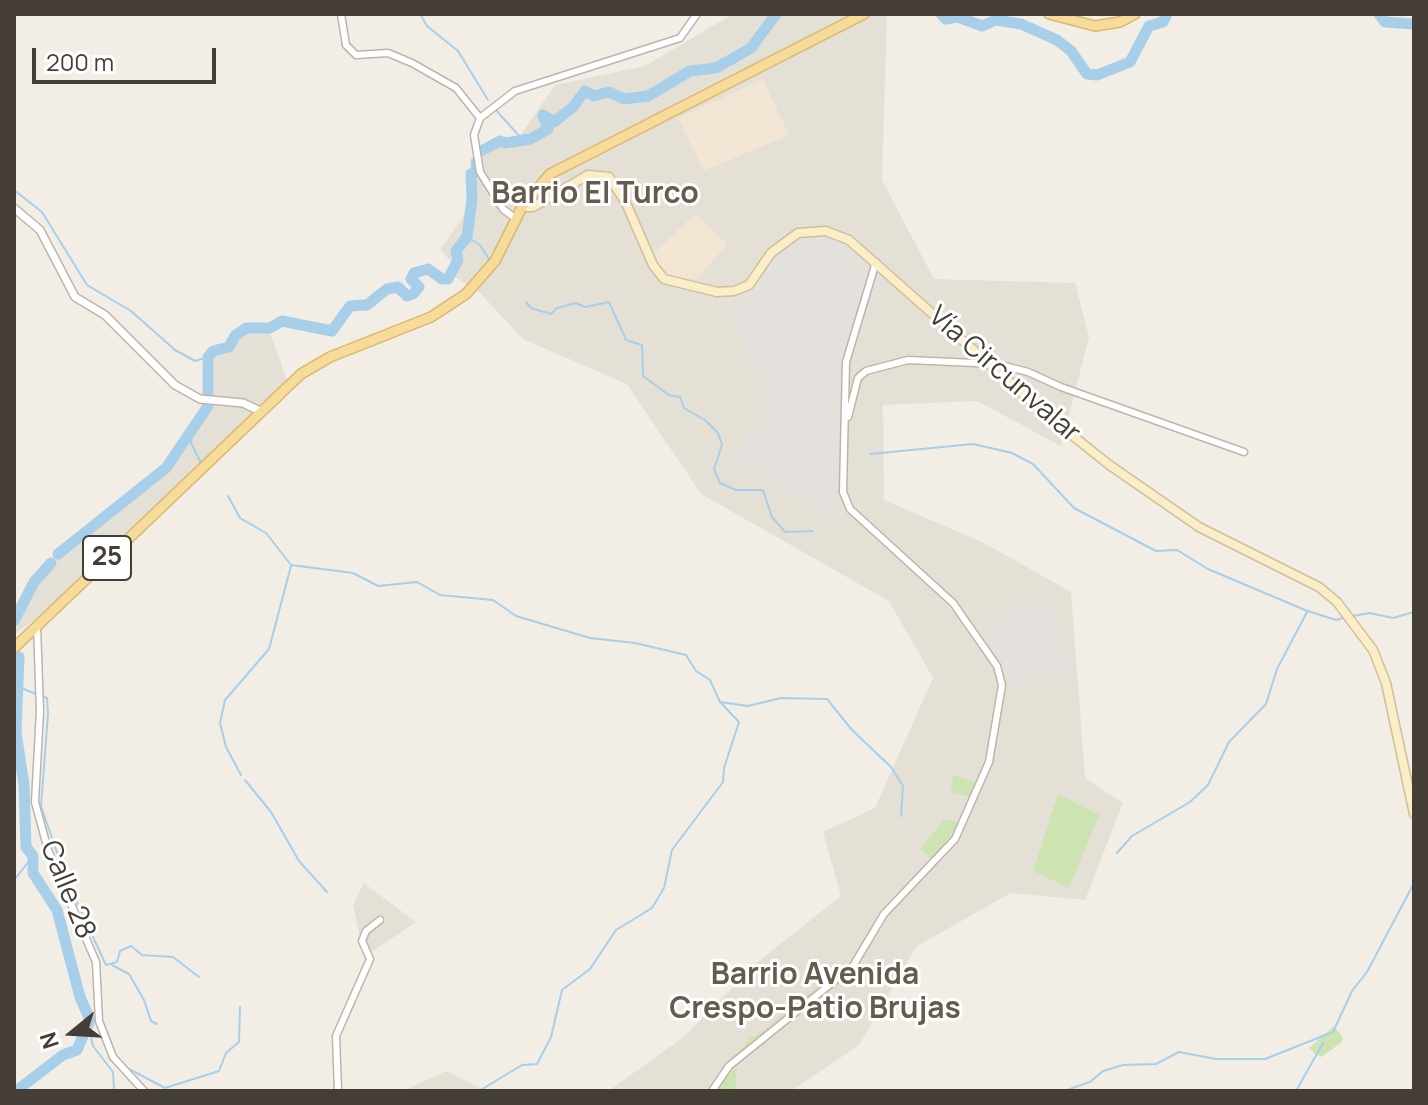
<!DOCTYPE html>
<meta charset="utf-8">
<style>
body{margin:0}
#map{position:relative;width:1428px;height:1105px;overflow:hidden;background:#f2eee6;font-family:Manrope,sans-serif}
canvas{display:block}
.frame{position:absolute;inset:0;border:16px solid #443e36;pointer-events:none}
.north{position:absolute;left:32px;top:993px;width:80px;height:80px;-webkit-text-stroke:6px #fff;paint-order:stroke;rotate:252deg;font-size:22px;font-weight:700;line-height:32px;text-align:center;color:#443e36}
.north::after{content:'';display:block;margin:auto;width:28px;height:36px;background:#443e36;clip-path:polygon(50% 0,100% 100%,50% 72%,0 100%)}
.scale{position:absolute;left:32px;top:48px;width:184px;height:36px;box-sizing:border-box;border:4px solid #443e36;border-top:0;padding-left:10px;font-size:24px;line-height:28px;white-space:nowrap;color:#443e36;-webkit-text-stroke:6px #fff;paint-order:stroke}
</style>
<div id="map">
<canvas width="1428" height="1105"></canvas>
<div class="frame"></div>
<div class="north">N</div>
<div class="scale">200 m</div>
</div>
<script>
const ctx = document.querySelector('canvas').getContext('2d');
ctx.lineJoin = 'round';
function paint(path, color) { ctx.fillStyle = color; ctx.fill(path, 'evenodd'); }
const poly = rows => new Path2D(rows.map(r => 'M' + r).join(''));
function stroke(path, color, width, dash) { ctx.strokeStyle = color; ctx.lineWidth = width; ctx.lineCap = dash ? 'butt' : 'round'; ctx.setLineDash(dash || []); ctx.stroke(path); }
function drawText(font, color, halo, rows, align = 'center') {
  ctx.font = font + ' Manrope,sans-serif'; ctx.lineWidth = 6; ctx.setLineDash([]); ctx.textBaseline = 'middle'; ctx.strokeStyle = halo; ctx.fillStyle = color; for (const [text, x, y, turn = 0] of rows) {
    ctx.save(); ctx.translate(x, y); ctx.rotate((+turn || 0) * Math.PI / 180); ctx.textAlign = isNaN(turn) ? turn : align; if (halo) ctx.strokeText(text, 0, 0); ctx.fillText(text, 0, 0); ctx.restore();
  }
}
const residential = poly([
 [733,14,887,14,882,180,934,279,1075,283,1089,337,1061,446,977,401,883,405,884,500,984,543,1071,592,1085,778,1123,803,1085,900,1011,893,917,946,859,1045,791,1091,608,1091,684,1037,755,964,841,896,823,832,875,808,933,678,889,601,701,494,627,384,523,339,479,292,455,277,459,270,440,250,474,201,476,162,492,144,520,136,555,85,645,66],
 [269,330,288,382,71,591,14,635,29,597,53,562,166,466,208,407,209,359,230,349,240,334],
 [364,883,416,922,364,957,353,905],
 [446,1071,486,1091,403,1091]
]);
const commercial = poly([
 [763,79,789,135,704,171,678,118],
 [696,213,727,244,697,279,665,277,654,253]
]);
const industrial = poly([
 [819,231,839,236,888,269,852,347,834,520,734,458,770,398,722,291,741,292,758,280,770,252,791,235],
 [1045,597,1077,672,1011,688,980,622]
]);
const green = poly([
 [953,775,978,783,970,797,951,792],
 [1058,794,1099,815,1069,888,1033,871],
 [945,819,959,823,933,860,920,849],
 [820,984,818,988,739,1052,750,1037,758,1035],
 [1334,1026,1343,1038,1341,1043,1321,1057,1315,1054,1309,1048],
 [737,1068,735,1091,717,1091,727,1076]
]);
const stream = poly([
 [420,14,427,26,458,51,488,100],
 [495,109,522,139],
 [14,190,42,212,87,285,131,311,175,350,195,361,208,357],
 [467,237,480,245,489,259],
 [526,302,531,308,551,314,557,308,576,303,585,307,609,302,626,340,642,345,643,376,669,395,680,397,684,408,705,420,718,433,722,445,714,469,720,483,736,490,763,490,772,517,785,532,813,531],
 [193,424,191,443,201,463],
 [870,454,973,444,1012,453,1033,464,1074,508,1156,551,1177,550,1208,569,1305,610,1336,620,1343,618],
 [228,496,240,518,266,533,291,565,353,573,378,586,417,582,440,595,493,600,516,616,590,638,635,643,686,655,696,671,710,680,720,702,739,722,724,768,723,782,672,850,664,888,652,908,616,930,590,969,562,990,551,1037,537,1064,522,1065,479,1091],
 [1353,616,1370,613,1393,618,1414,612],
 [17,686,36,694],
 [42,696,47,698,48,714,41,806,66,879,106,965,117,962,120,951,131,946,142,955,173,957,199,977],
 [720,702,748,706,781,698,827,699,852,730,891,767,903,786,901,816],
 [14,711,16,710],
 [241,775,226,747,220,723,225,700,269,649,291,566],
 [245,780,271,812,299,861,327,892],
 [1117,853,1132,836,1190,802,1208,785,1229,742,1266,704,1277,669,1307,612],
 [14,880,33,856],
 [112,965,129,974,144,1000,151,1021,157,1024],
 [89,1028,93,1046,113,1072,114,1091],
 [129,1069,165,1088,219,1071,226,1053,239,1042,240,1007],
 [1064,1091,1090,1082,1103,1071,1123,1065,1156,1064,1179,1052,1216,1059,1265,1059,1333,1032,1352,991,1367,972,1414,883],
 [1296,1091,1323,1043]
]);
const river = poly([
 [941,14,946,19,958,17,982,26,996,20,1021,24,1057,40,1071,51,1087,74,1097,75,1130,62,1149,26,1163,22,1167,14],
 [1379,14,1385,22,1414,24],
 [479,152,500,141,506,143,530,139,548,129,543,115,554,122,573,107,585,91,594,96,609,92,624,99,648,96,690,71,716,68,751,48,776,14],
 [208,395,208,357,213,351,229,347,235,336,246,328,270,328,282,321,332,331,350,306,367,305,387,289,398,287,407,296,413,294,419,287,411,279,414,273,428,269,442,279,448,279,458,260,456,251,467,237,472,199,471,174,477,171,476,162],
 [58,554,166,468,208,406],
 [14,621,34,582,51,563],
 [14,657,19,657,16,732,24,785,26,847,33,856,33,873,57,910,80,997,90,1020,77,1050,63,1055,16,1091]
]);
const minor = poly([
 [341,14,346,45,356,55,388,53,412,63,456,88,480,118],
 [516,219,503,209,480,172,474,135,480,118,515,91,680,38,697,14],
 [848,417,858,378,866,371,908,360,997,364,1028,372,1061,387,1244,452],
 [37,626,40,711,35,802,48,850,96,962,99,1021,113,1057,144,1091],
 [338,1091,336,1036,370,959,362,941,366,931,380,920],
 [712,1091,729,1066,853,966,884,914,955,839,989,762,1002,685,997,666,953,603,850,509,843,492,846,362,876,262]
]);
const tertiary = poly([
 [14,208,40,230,75,297,105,315,175,385,200,399,243,403,260,411]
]);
const secondary = poly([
 [522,207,533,207,588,175,609,177,626,203,653,265,664,279,717,292,734,291,749,285,771,253,798,233,826,231,849,240,1047,415,1108,464,1199,527,1319,587,1337,602,1373,650,1386,683,1414,814]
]);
const primary = poly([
 [1049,14,1095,26,1120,22,1135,14],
 [14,648,301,374,330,357,431,317,466,294,495,261,522,207,550,174,864,14]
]);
const shields = [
 [107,558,48]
];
const shieldNames = [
 ["25",107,558]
];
const streetNames = [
 ["Vía Circunvalar",1004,375,41],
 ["Calle 28",67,890,68]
];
const neighbourhoodNames = [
 ["Barrio El Turco",595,195],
 ["Barrio Avenida",815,976],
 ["Crespo-Patio Brujas",815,1010]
];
paint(residential, '#e5e0d5');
paint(commercial, '#f2e5d3');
paint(industrial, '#e4e0db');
paint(green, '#cee3b2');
stroke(stream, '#a7cfea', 2);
stroke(river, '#a7cfea', 11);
stroke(minor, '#bcb6aa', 9);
stroke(tertiary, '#bcb6aa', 10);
stroke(secondary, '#cec099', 11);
stroke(primary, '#d9b86d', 12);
stroke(minor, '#fff', 6);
stroke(tertiary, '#fff', 7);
stroke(secondary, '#faedc8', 8);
stroke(primary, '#f6db9b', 9);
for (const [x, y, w] of shields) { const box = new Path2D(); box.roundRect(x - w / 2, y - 22, w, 44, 6); ctx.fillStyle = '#fff'; ctx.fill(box); stroke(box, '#443e36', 2); }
drawText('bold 26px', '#443e36', null, shieldNames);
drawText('28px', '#443e36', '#fff', streetNames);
drawText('bold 30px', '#665c4e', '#fff', neighbourhoodNames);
</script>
